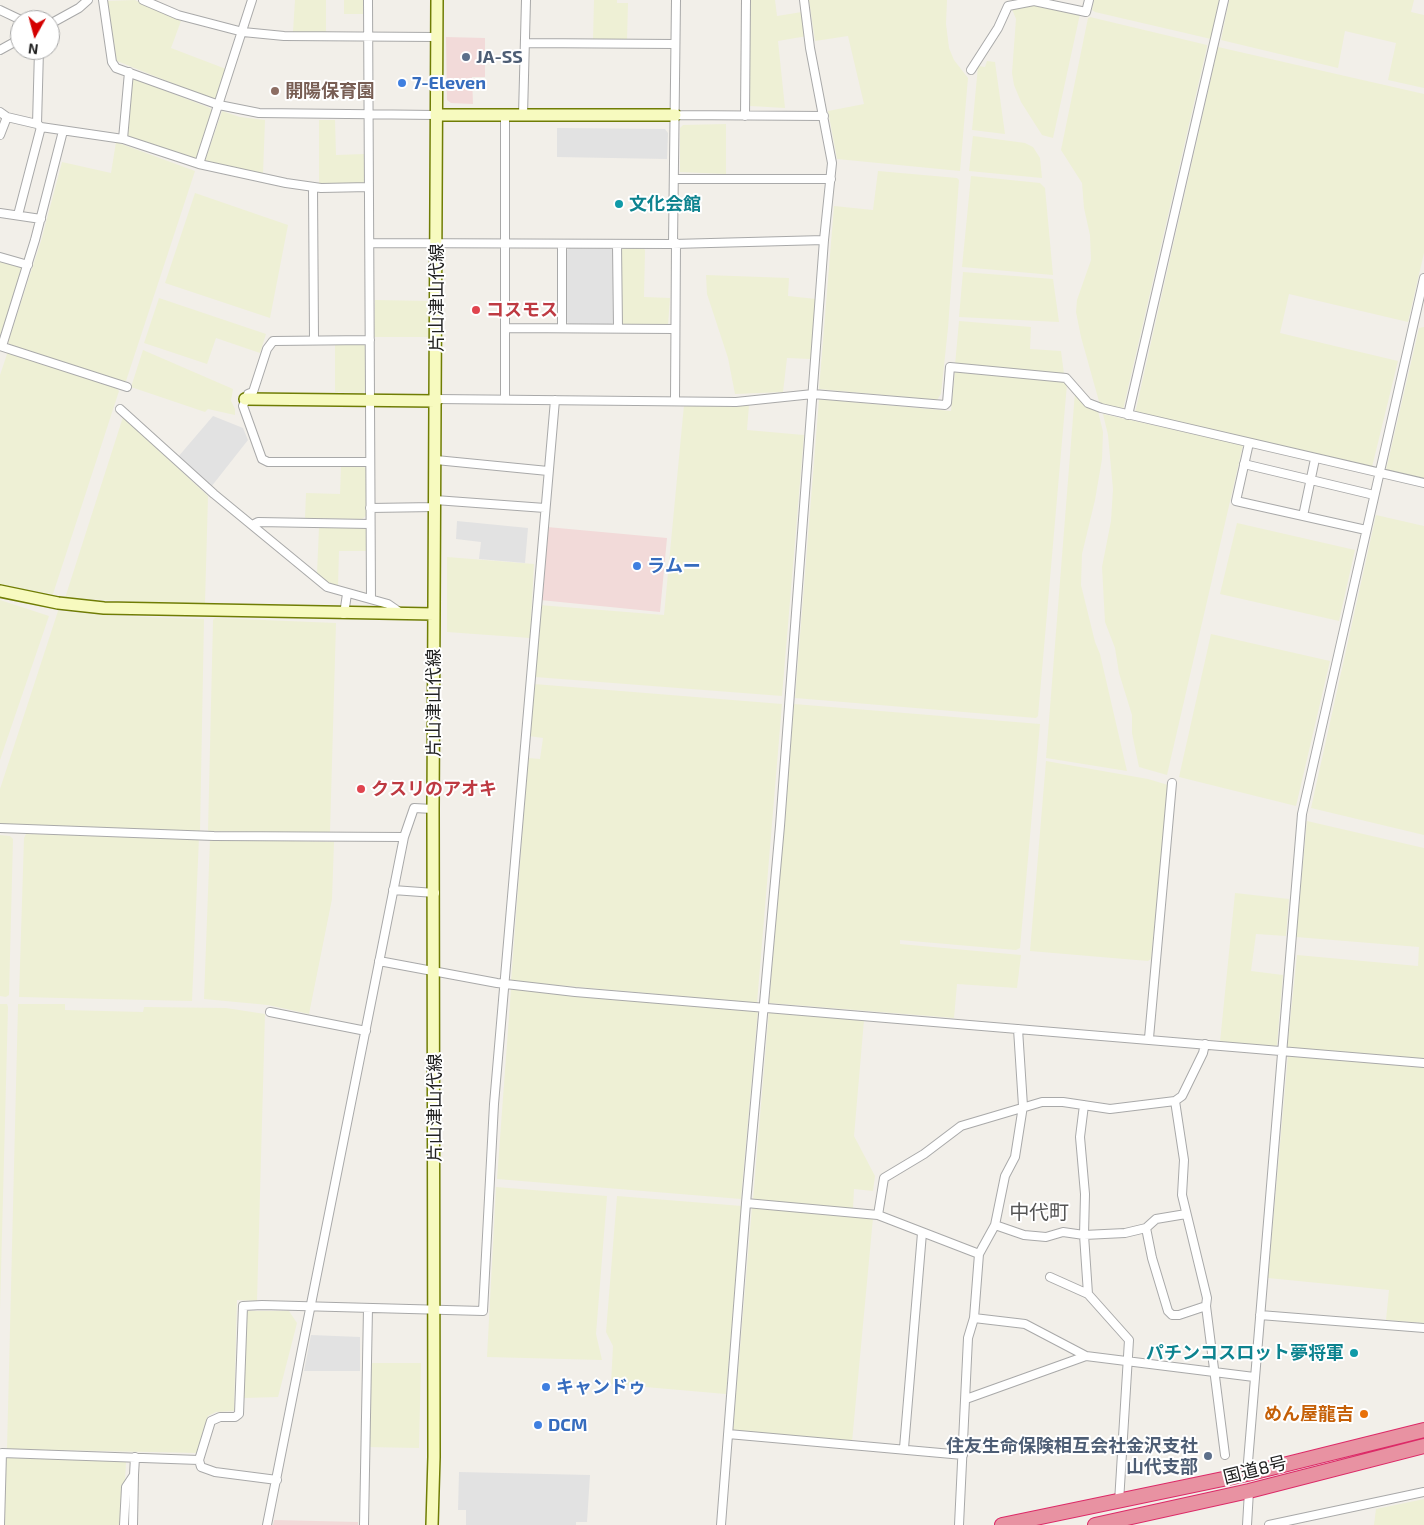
<!DOCTYPE html>
<meta charset="utf-8">
<style>
body{margin:0}
#map{position:relative;width:1424px;height:1525px;overflow:hidden;background:#f2efe9;font-family:"Exo 2",sans-serif}
canvas{display:block}
.north{position:absolute;left:10px;top:10px;width:50px;height:50px;box-sizing:border-box;background:#fff;border:1px solid #a7a7a7;border-radius:50%;rotate:187deg;font-size:14px;font-weight:700;line-height:20px;text-align:center;color:#222}
.north::after{content:'';display:block;margin:auto;width:18px;height:22px;background:#d40000;clip-path:polygon(50% 0,100% 100%,50% 72%,0 100%)}
</style>
<div id="map">
<canvas width="1424" height="1525"></canvas>
<div class="north">N</div>
</div>
<script>
const ctx = document.querySelector('canvas').getContext('2d');
ctx.lineJoin = 'round';
function paint(path, color) { ctx.fillStyle = color; ctx.fill(path, 'evenodd'); }
const poly = rows => new Path2D(rows.map(r => 'M' + r).join(''));
function stroke(path, color, width, dash) { ctx.strokeStyle = color; ctx.lineWidth = width; ctx.lineCap = dash ? 'butt' : 'round'; ctx.setLineDash(dash || []); ctx.stroke(path); }
function drawText(font, color, halo, rows, align = 'center') {
  ctx.font = font + ' "Exo 2","Noto Sans JP",sans-serif'; ctx.lineWidth = 4; ctx.setLineDash([]); ctx.textBaseline = 'middle'; ctx.strokeStyle = halo; ctx.fillStyle = color; for (const [text, x, y, turn = 0] of rows) {
    ctx.save(); ctx.translate(x, y); ctx.rotate((+turn || 0) * Math.PI / 180); ctx.textAlign = isNaN(turn) ? turn : align; if (halo) ctx.strokeText(text, 0, 0); ctx.fillText(text, 0, 0); ctx.restore();
  }
}
const commercial = poly([
 [446,37,485,38,485,77,472,77,473,104,451,103,447,100],
 [547,527,667,538,660,612,540,600],
 [274,1520,358,1522,358,1525,273,1525]
]);
const farmland = poly([
 [135,0,181,21,171,48,226,69,218,97,214,100,117,61,107,1],
 [295,0,326,0,326,33,293,32],
 [344,0,364,0,363,14,344,14],
 [594,0,617,0,617,3,628,3,627,40,593,40],
 [749,0,775,0,777,16,802,12,807,36,778,41,785,108,750,106],
 [809,0,947,0,946,24,949,48,954,60,968,78,960,171,837,159,828,111,864,104,848,36,815,41],
 [1094,0,1219,0,1211,39,1095,12,1092,10],
 [1229,0,1414,0,1411,12,1424,15,1424,88,1388,80,1396,43,1345,31,1338,68,1221,40],
 [1028,3,1080,14,1053,138,1042,135,1021,102,1014,85,1012,73,1016,19,1012,9],
 [1090,17,1207,45,1207,47,1123,410,1100,405,1081,337,1076,312,1077,300,1091,260,1090,235,1084,208,1082,183,1061,150,1088,18],
 [1218,47,1424,94,1424,253,1408,322,1289,294,1280,333,1398,361,1372,467,1135,413],
 [987,61,995,62,1005,134,972,130,978,66,985,67],
 [135,79,210,108,213,111,198,159,195,161,128,136,131,82],
 [222,111,240,117,265,120,263,174,205,161],
 [319,120,335,120,336,155,365,154,365,181,362,184,319,184],
 [726,124,726,174,680,172,680,128,683,125],
 [973,136,1025,143,1033,147,1040,158,1042,178,969,171],
 [116,142,195,171,126,381,123,383,10,346,8,342,41,241,62,162,111,173],
 [878,171,957,178,959,180,948,328,941,394,937,400,819,389,834,206,873,210],
 [971,176,1040,183,1045,188,1053,275,962,267],
 [195,193,288,225,270,318,165,283],
 [624,248,643,248,645,250,644,297,670,298,668,325,624,325,622,323,621,250],
 [0,259,22,266,23,270,0,336],
 [963,272,1053,279,1059,322,959,317],
 [706,275,789,278,788,296,816,299,811,359,787,358,783,392,735,394,728,358,707,294],
 [159,298,266,334,260,353,216,338,207,364,144,343],
 [375,300,429,301,428,337,374,337],
 [959,321,1031,327,1030,349,1061,351,1064,374,955,365],
 [1424,327,1424,480,1386,470,1419,328],
 [335,344,364,345,366,347,367,389,363,393,335,392],
 [143,350,233,389,231,401,235,409,235,415,208,409,205,412,131,387],
 [8,351,114,386,119,391,53,594,0,585,0,375],
 [955,372,1065,381,1067,384,1038,716,1036,718,795,698,819,399,951,411],
 [1075,392,1086,406,1098,411,1103,432,1102,459,1095,500,1082,554,1081,585,1095,642,1100,654,1127,771,1046,758],
 [684,405,749,405,747,430,804,435,782,696,535,677,539,605,664,615],
 [1103,414,1243,445,1167,775,1139,767,1132,733,1132,715,1119,673,1115,648,1105,622,1102,567,1111,521,1113,489,1108,435],
 [123,417,208,496,205,603,202,605,65,598],
 [341,466,363,466,367,469,366,516,362,519,305,518,306,493,340,494],
 [1376,515,1424,526,1424,835,1311,808],
 [1237,523,1355,550,1339,621,1220,594],
 [319,527,363,527,367,530,367,551,339,551,338,586,331,585,317,574],
 [447,557,534,564,530,638,447,632],
 [0,600,49,616,0,760],
 [58,611,114,616,204,619,200,831,0,825,0,789],
 [215,618,336,623,330,832,327,834,208,831,213,620],
 [1211,634,1330,661,1296,806,1179,777],
 [534,684,782,704,757,1003,511,981,528,758,540,759,543,738,529,736],
 [794,704,1040,724,1020,948,1016,950,900,940,900,944,1021,955,1017,988,957,984,954,1018,769,1003],
 [1046,761,1148,779,1168,785,1151,959,1148,961,1030,951],
 [1307,821,1424,848,1424,1059,1287,1049,1297,955,1418,966,1419,947,1296,937],
 [26,834,199,837,192,1001,19,997,24,838],
 [0,835,10,836,13,839,9,995,6,997,0,996],
 [210,839,334,842,332,899,309,1014,268,1005,204,999],
 [1235,893,1289,899,1286,936,1256,934,1251,971,1283,975,1277,1045,1275,1048,1220,1042],
 [511,989,758,1010,741,1199,497,1179],
 [0,1004,7,1004,8,1007,0,1310],
 [18,1004,65,1004,65,1010,143,1012,144,1007,226,1008,265,1014,257,1301,237,1300,234,1411,216,1412,208,1416,197,1453,7,1449],
 [769,1010,864,1020,854,1136,875,1176,873,1191,854,1189,853,1209,753,1199],
 [1288,1055,1424,1067,1424,1323,1386,1320,1389,1290,1268,1278],
 [496,1187,607,1196,596,1334,602,1360,487,1357],
 [617,1196,742,1206,726,1394,611,1384,613,1346,606,1332],
 [752,1207,873,1218,852,1442,733,1430],
 [246,1311,289,1311,297,1323,278,1397,244,1398],
 [369,1363,421,1363,419,1448,366,1447],
 [6,1457,126,1461,123,1525,3,1525],
 [1424,1499,1424,1525,1374,1525,1376,1509]
]);
const parking = poly([
 [557,128,665,129,668,133,667,159,557,157],
 [570,247,610,248,613,250,614,322,611,325,570,324,567,322,567,250],
 [213,416,243,428,248,440,211,487,178,457],
 [457,521,528,528,525,563,479,559,481,542,456,539],
 [311,1335,360,1337,360,1371,304,1371],
 [459,1472,590,1475,587,1522,576,1522,576,1525,466,1525,466,1510,458,1510]
]);
const street = poly([
 [103,0,112,62,116,68,219,105,259,113,436,115],
 [143,0,178,15,243,32,284,36,437,37],
 [368,0,371,599],
 [0,10,21,20],
 [50,24,79,8,88,0],
 [526,43,675,44],
 [0,50,20,39],
 [971,70,998,28,1008,6,1034,1,1086,12,1089,0],
 [0,112,7,117,37,124,41,127,123,139,199,164,286,183,321,188,369,187],
 [523,115,526,0],
 [675,115,824,116],
 [745,116,746,0],
 [37,124,39,50],
 [0,135,7,117],
 [123,139,129,72],
 [199,164,252,0],
 [674,179,831,179],
 [313,187,314,340],
 [0,213,41,219],
 [18,215,41,127],
 [370,243,673,244,824,240],
 [617,244,618,328],
 [673,244,676,0],
 [0,257,28,265],
 [505,328,675,329],
 [562,328,562,244],
 [0,346,127,387],
 [2,346,35,240,63,131],
 [436,399,736,402,813,394,945,405,947,403,950,367,1066,378,1088,403,1101,408,1424,483],
 [505,399,505,116],
 [675,400,676,243],
 [120,409,214,494,327,587,388,604,401,613],
 [1128,415,1224,0],
 [1249,443,1236,501,1366,530],
 [436,460,548,471],
 [370,462,268,462,262,459,243,406,248,394,253,392,267,349,273,341,370,340],
 [1244,464,1374,495],
 [435,500,545,508],
 [370,508,435,507],
 [1303,516,1315,459],
 [252,525,258,522,370,524],
 [344,614,347,594],
 [0,828,214,836,404,837],
 [393,890,435,893],
 [379,961,497,983,575,992,1424,1063],
 [270,1012,366,1031],
 [1149,1038,1172,783],
 [1175,1101,1184,1160,1182,1195,1207,1298,1206,1306,1225,1455],
 [1084,1105,1080,1137,1085,1194,1084,1235,1088,1294,1129,1340,1119,1502],
 [746,1203,878,1215,979,1254],
 [878,1215,884,1178,924,1154,961,1126,1042,1102,1063,1102,1110,1109,1175,1101,1182,1096,1203,1053,1205,1044],
 [995,1225,1024,1235,1046,1237,1063,1232,1084,1235,1125,1233,1146,1228,1156,1219,1186,1214],
 [1146,1228,1152,1258,1168,1311,1172,1315,1179,1315,1206,1306],
 [1050,1277,1088,1294],
 [1260,1315,1424,1328],
 [974,1318,1025,1324,1086,1356],
 [966,1399,1086,1356,1254,1377],
 [728,1434,963,1455],
 [904,1448,922,1233],
 [1247,1474,1302,814,1424,278],
 [277,1480,215,1472,201,1467,199,1460,211,1421,220,1417,235,1417,239,1414,243,1306,262,1305,483,1311,494,1104,555,400],
 [0,1525,2,1453,199,1460],
 [124,1525,126,1487,134,1475,135,1457],
 [133,1525,134,1475],
 [267,1525,404,837,414,808,433,809],
 [364,1525,368,1308],
 [721,1525,746,1203,780,826,824,240,832,163,810,48,804,0],
 [959,1525,968,1338,974,1318,979,1254,995,1225,1005,1176,1015,1157,1023,1106,1018,1029],
 [1247,1525,1249,1491],
 [1269,1525,1424,1492]
]);
const secondary = poly([
 [436,115,675,115],
 [245,399,436,401],
 [0,591,58,603,104,608,434,614],
 [432,1525,434,1457,433,809,437,0]
]);
const highway = poly([
 [1002,1525,1247,1474,1424,1430],
 [1095,1525,1249,1491,1424,1446]
]);
const markers = [
 [466,57,5,"#5c6f8a"],
 [402,83,5,"#3f7fe0"],
 [275,91,5,"#8d6e63"],
 [619,204,5,"#0f9aa8"],
 [476,310,5,"#e0444e"],
 [637,566,5,"#3f7fe0"],
 [361,789,5,"#e0444e"],
 [1354,1353,5,"#0f9aa8"],
 [546,1387,5,"#3f7fe0"],
 [1364,1414,5,"#e8710a"],
 [538,1425,5,"#3f7fe0"],
 [1208,1456,5,"#5c6f8a"]
];
const serviceNames = [
 ["JA-SS",476,57],
 ["住友生命保険相互会社金沢支社",1198,1446,"right"],
 ["山代支部",1198,1467,"right"]
];
const shopNames = [
 ["7-Eleven",412,83],
 ["ラムー",647,566],
 ["キャンドゥ",556,1387],
 ["DCM",548,1425]
];
const educationNames = [
 ["開陽保育園",285,91]
];
const cultureNames = [
 ["文化会館",629,204],
 ["パチンコスロット夢将軍",1344,1353,"right"]
];
const streetNames = [
 ["片山津山代線",437,298,-90],
 ["片山津山代線",434,703,-90],
 ["片山津山代線",435,1108,-90],
 ["国道8号",1255,1470,-14]
];
const healthNames = [
 ["コスモス",486,310],
 ["クスリのアオキ",371,789]
];
const foodNames = [
 ["めん屋龍吉",1354,1414]
];
const quarterNames = [
 ["中代町",1039,1212]
];
paint(commercial, '#f2dad9');
paint(farmland, '#eef0d5');
paint(parking, '#e2e2e2');
stroke(street, '#a9a9a9', 10);
stroke(secondary, '#707d05', 14);
stroke(highway, '#dc2a67', 16);
stroke(street, '#fff', 8);
stroke(secondary, '#f7fabf', 11);
stroke(highway, '#e892a2', 14);
for (const [x, y, r, color] of markers) { const dot = new Path2D(); dot.arc(x, y, r, 0, 2 * Math.PI); ctx.fillStyle = color; ctx.fill(dot); stroke(dot, '#fff', 2); }
drawText('bold 18px', '#4e5e75', '#fff', serviceNames, 'left');
drawText('bold 18px', '#366cbe', '#fff', shopNames, 'left');
drawText('bold 18px', '#785e54', '#fff', educationNames, 'left');
drawText('bold 18px', '#0d838f', '#fff', cultureNames, 'left');
drawText('18px', '#222', '#fff', streetNames);
drawText('bold 18px', '#be3a42', '#fff', healthNames, 'left');
drawText('bold 18px', '#c56008', '#fff', foodNames, 'right');
drawText('20px', '#555', '#fff', quarterNames);
</script>
